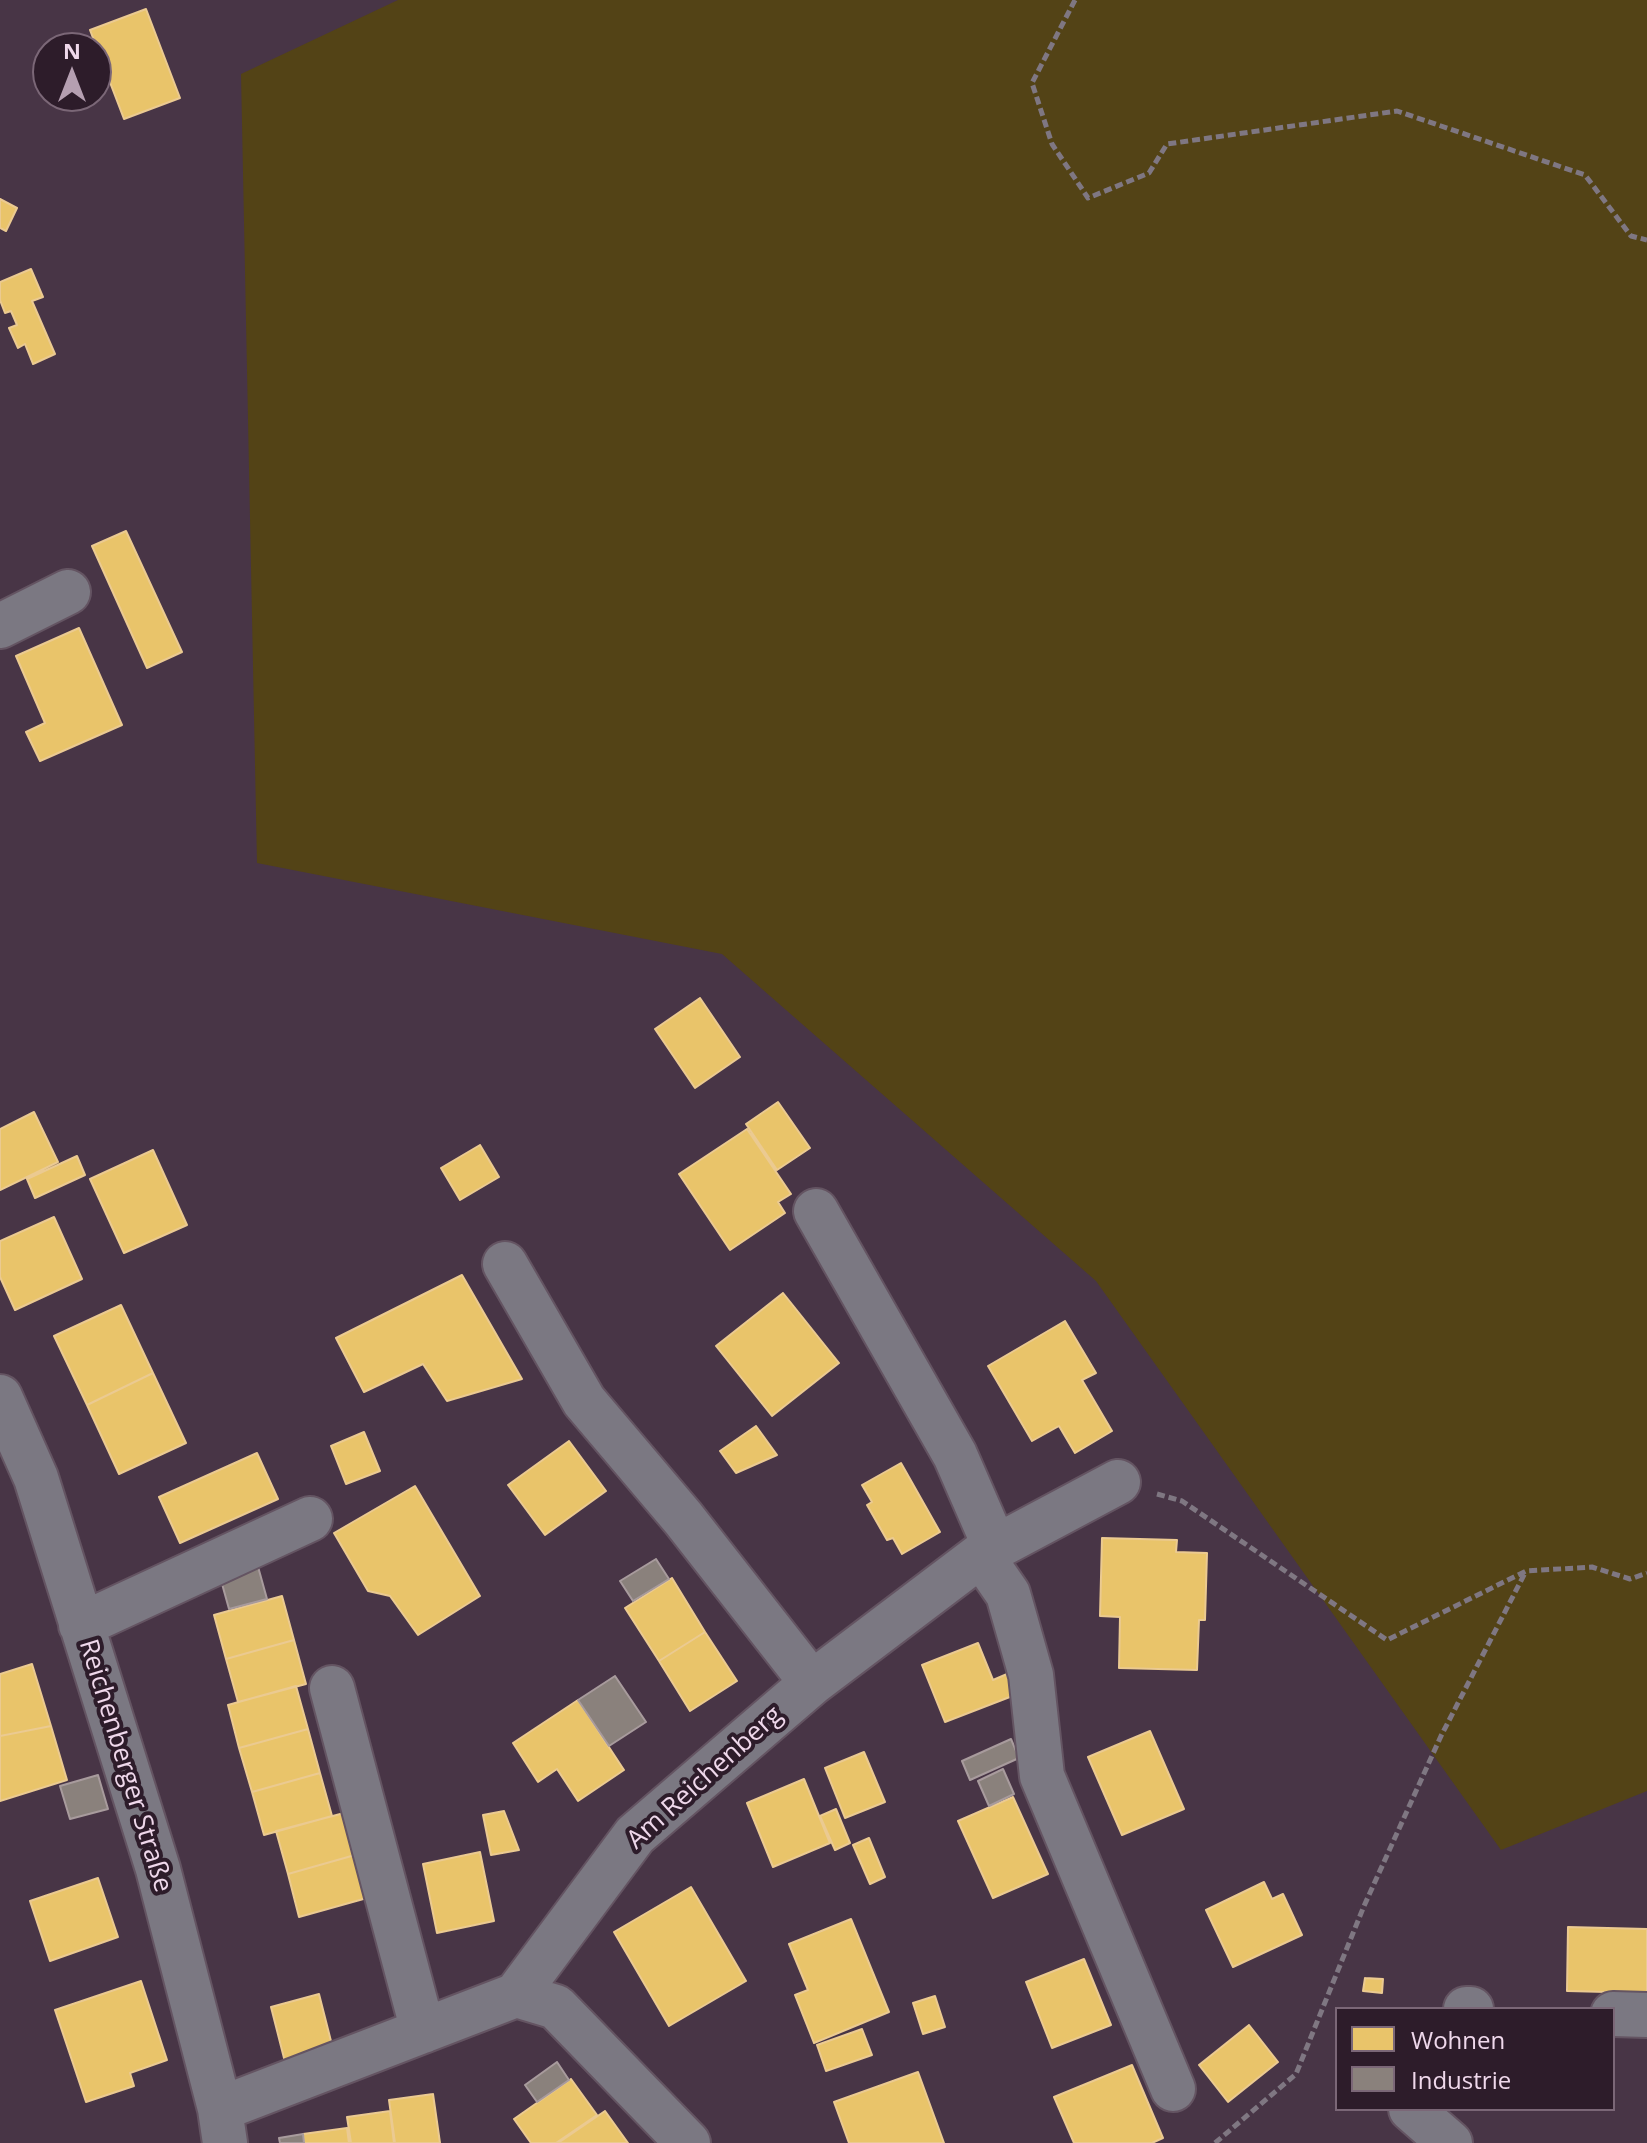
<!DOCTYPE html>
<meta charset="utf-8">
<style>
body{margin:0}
#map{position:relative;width:1647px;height:2143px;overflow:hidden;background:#483546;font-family:"Open Sans",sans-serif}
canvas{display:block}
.legend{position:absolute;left:1335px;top:2007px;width:280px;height:104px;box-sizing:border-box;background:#2d1c2a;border:2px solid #7b6777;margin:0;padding:10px 14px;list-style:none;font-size:24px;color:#efd8eb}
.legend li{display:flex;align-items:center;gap:16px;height:40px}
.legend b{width:40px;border:2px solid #7b6777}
.north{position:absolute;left:32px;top:32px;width:80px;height:80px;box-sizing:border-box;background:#2d1c2a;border:2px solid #7b6777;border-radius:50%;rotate:0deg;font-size:22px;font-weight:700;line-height:32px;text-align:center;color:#efd8eb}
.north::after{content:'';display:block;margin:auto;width:28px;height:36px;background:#b59fb1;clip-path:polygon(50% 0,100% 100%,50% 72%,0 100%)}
</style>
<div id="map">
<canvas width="1647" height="2143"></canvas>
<ul class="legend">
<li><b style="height:22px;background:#e9c46a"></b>Wohnen</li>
<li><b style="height:22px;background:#8a817c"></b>Industrie</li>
</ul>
<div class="north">N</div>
</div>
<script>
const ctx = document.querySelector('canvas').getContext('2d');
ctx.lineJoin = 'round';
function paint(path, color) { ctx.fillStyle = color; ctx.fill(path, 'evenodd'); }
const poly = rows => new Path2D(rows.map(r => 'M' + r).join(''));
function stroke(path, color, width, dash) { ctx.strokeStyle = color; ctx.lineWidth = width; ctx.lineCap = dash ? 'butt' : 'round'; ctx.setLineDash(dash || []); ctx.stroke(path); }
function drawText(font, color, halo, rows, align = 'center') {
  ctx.font = font + ' "Open Sans",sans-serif'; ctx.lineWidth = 8; ctx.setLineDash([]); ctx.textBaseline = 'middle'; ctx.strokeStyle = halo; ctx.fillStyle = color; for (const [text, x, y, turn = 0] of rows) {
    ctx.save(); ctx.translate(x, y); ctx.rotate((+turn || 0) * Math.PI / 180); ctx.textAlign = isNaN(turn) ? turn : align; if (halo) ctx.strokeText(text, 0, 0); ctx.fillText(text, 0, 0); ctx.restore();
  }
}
const green = poly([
 [398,0,1647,0,1647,1791,1501,1850,1096,1281,722,954,257,863,241,74]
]);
const homes = poly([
 [146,9,180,98,124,119,90,30,146,9],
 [0,199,17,208,6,231,0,228,0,199],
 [31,269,43,297,32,301,55,354,33,364,25,344,18,348,9,328,17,325,11,311,5,313,0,300,0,282,31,269],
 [126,531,182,652,147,668,92,546,126,531],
 [79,628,122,725,40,761,26,732,45,723,16,656,79,628],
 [700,998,740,1057,695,1088,655,1029,700,998],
 [778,1102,810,1148,777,1170,746,1124,778,1102],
 [34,1112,58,1162,0,1190,0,1129,34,1112],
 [747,1129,791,1194,778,1202,785,1213,730,1250,679,1174,747,1129],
 [480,1145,499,1177,460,1200,441,1168,480,1145],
 [153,1150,187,1225,124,1253,90,1179,153,1150],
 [77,1156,85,1175,35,1198,27,1179,77,1156],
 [54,1217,82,1279,15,1310,0,1277,0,1241,54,1217],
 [462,1275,522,1379,447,1401,423,1364,364,1392,336,1338,462,1275],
 [783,1293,839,1363,772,1416,716,1346,783,1293],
 [121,1305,153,1373,87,1405,54,1336,121,1305],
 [1065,1321,1096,1373,1082,1380,1112,1431,1075,1453,1059,1426,1032,1441,988,1366,1065,1321],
 [153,1373,186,1443,119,1474,87,1405,153,1373],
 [756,1426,777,1455,736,1473,720,1451,756,1426],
 [364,1432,380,1471,346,1484,331,1446,364,1432],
 [569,1441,606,1491,545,1535,508,1485,569,1441],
 [257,1453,278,1499,180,1543,159,1497,257,1453],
 [901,1463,940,1532,902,1554,893,1538,887,1540,867,1505,872,1502,862,1485,901,1463],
 [415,1486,480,1596,418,1635,390,1596,368,1591,334,1533,415,1486],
 [1102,1538,1177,1540,1176,1552,1207,1553,1205,1620,1199,1620,1197,1670,1119,1668,1120,1617,1100,1616,1102,1538],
 [672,1578,705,1632,659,1661,625,1608,672,1578],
 [282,1596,294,1640,226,1659,214,1615,282,1596],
 [705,1632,737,1681,690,1711,659,1661,705,1632],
 [294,1640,306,1684,238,1702,226,1659,294,1640],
 [978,1643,993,1680,1007,1674,1015,1695,945,1722,922,1665,978,1643],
 [32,1664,51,1726,0,1736,0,1674,32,1664],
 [296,1686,308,1729,239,1748,228,1705,296,1686],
 [578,1700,624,1770,578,1801,557,1769,538,1782,513,1743,578,1700],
 [51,1726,67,1780,0,1801,0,1736,51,1726],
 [308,1729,320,1773,252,1792,239,1748,308,1729],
 [1150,1731,1184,1809,1122,1835,1088,1757,1150,1731],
 [864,1752,885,1802,845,1818,825,1768,864,1752],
 [320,1773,332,1816,264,1835,252,1792,320,1773],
 [804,1779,830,1843,773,1867,747,1803,804,1779],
 [1013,1797,1048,1874,993,1898,958,1821,1013,1797],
 [836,1809,850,1843,835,1850,820,1816,836,1809],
 [504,1811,519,1850,491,1855,483,1815,504,1811],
 [344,1813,355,1855,288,1874,276,1831,344,1813],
 [869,1838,885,1877,870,1884,853,1845,869,1838],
 [480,1852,494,1921,437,1933,423,1864,480,1852],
 [355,1855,367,1898,299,1917,288,1874,355,1855],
 [98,1878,118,1937,50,1961,30,1901,98,1878],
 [1264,1882,1272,1899,1283,1894,1302,1935,1233,1967,1206,1910,1264,1882],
 [691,1887,746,1981,669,2026,614,1932,691,1887],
 [851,1919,889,2012,814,2043,795,1995,808,1990,789,1944,851,1919],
 [1568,1927,1647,1929,1647,1993,1567,1991,1568,1927],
 [1084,1959,1111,2025,1052,2048,1026,1982,1084,1959],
 [1365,1978,1383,1979,1382,1993,1363,1991,1365,1978],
 [141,1981,167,2060,130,2073,134,2086,86,2102,55,2010,141,1981],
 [319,1994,333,2049,285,2062,271,2007,319,1994],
 [935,1996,945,2027,923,2034,913,2003,935,1996],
 [1249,2025,1278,2062,1228,2102,1199,2065,1249,2025],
 [862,2029,872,2055,826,2071,817,2045,862,2029],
 [1132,2065,1163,2138,1152,2143,1074,2143,1054,2097,1132,2065],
 [918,2072,944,2143,849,2143,834,2102,918,2072],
 [571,2079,597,2115,556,2143,531,2143,514,2119,571,2079],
 [433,2094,440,2143,395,2143,389,2100,433,2094],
 [390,2111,394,2143,351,2143,347,2117,390,2111],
 [605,2111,628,2143,558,2143,605,2111],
 [347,2128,349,2143,304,2143,303,2134,347,2128]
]);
const industry = poly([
 [656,1559,669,1579,633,1601,620,1581,656,1559],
 [257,1563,267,1599,229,1609,219,1573,257,1563],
 [615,1676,646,1722,609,1746,578,1700,615,1676],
 [1011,1739,1019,1758,970,1780,962,1761,1011,1739],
 [1003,1769,1014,1794,989,1806,978,1781,1003,1769],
 [98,1775,108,1809,70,1819,60,1786,98,1775],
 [557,2062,569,2080,537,2102,525,2085,557,2062],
 [303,2134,304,2143,280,2143,279,2138,303,2134]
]);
const path = poly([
 [1075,0,1032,83,1052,144,1088,198,1149,173,1167,144,1397,111,1585,175,1631,236,1647,240],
 [1157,1494,1182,1501,1387,1640,1526,1571,1592,1567,1630,1579,1647,1573],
 [1215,2143,1296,2074,1364,1906,1441,1736,1526,1571]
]);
const minor = poly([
 [0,626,68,592],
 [816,1211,955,1455,995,1547],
 [505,1264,584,1401,683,1518,812,1683],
 [0,1397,36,1478,158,1869,220,2109,225,2143],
 [981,1555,1008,1594,1031,1675,1042,1776,1173,2089],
 [81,1625,310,1519],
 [332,1688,423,2031],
 [516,1995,556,2007,688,2143],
 [1466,2009,1471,2009],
 [1613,2014,1647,2015],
 [220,2109,516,1995,635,1835,812,1683,981,1555,1118,1482],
 [1411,2109,1450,2143]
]);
const streetNames = [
 ["Reichenberger Straße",125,1766,73],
 ["Am Reichenberg",705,1778,-42]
];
paint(green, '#534316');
paint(homes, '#e9c46a');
stroke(homes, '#ebca91', 2);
paint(industry, '#8a817c');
stroke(industry, '#a89b9d', 2);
stroke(minor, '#645462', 48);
stroke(path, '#7f7782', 5, [8, 4]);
stroke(minor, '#7b7882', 44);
drawText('26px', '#efd8eb', '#2d1c2a', streetNames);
</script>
